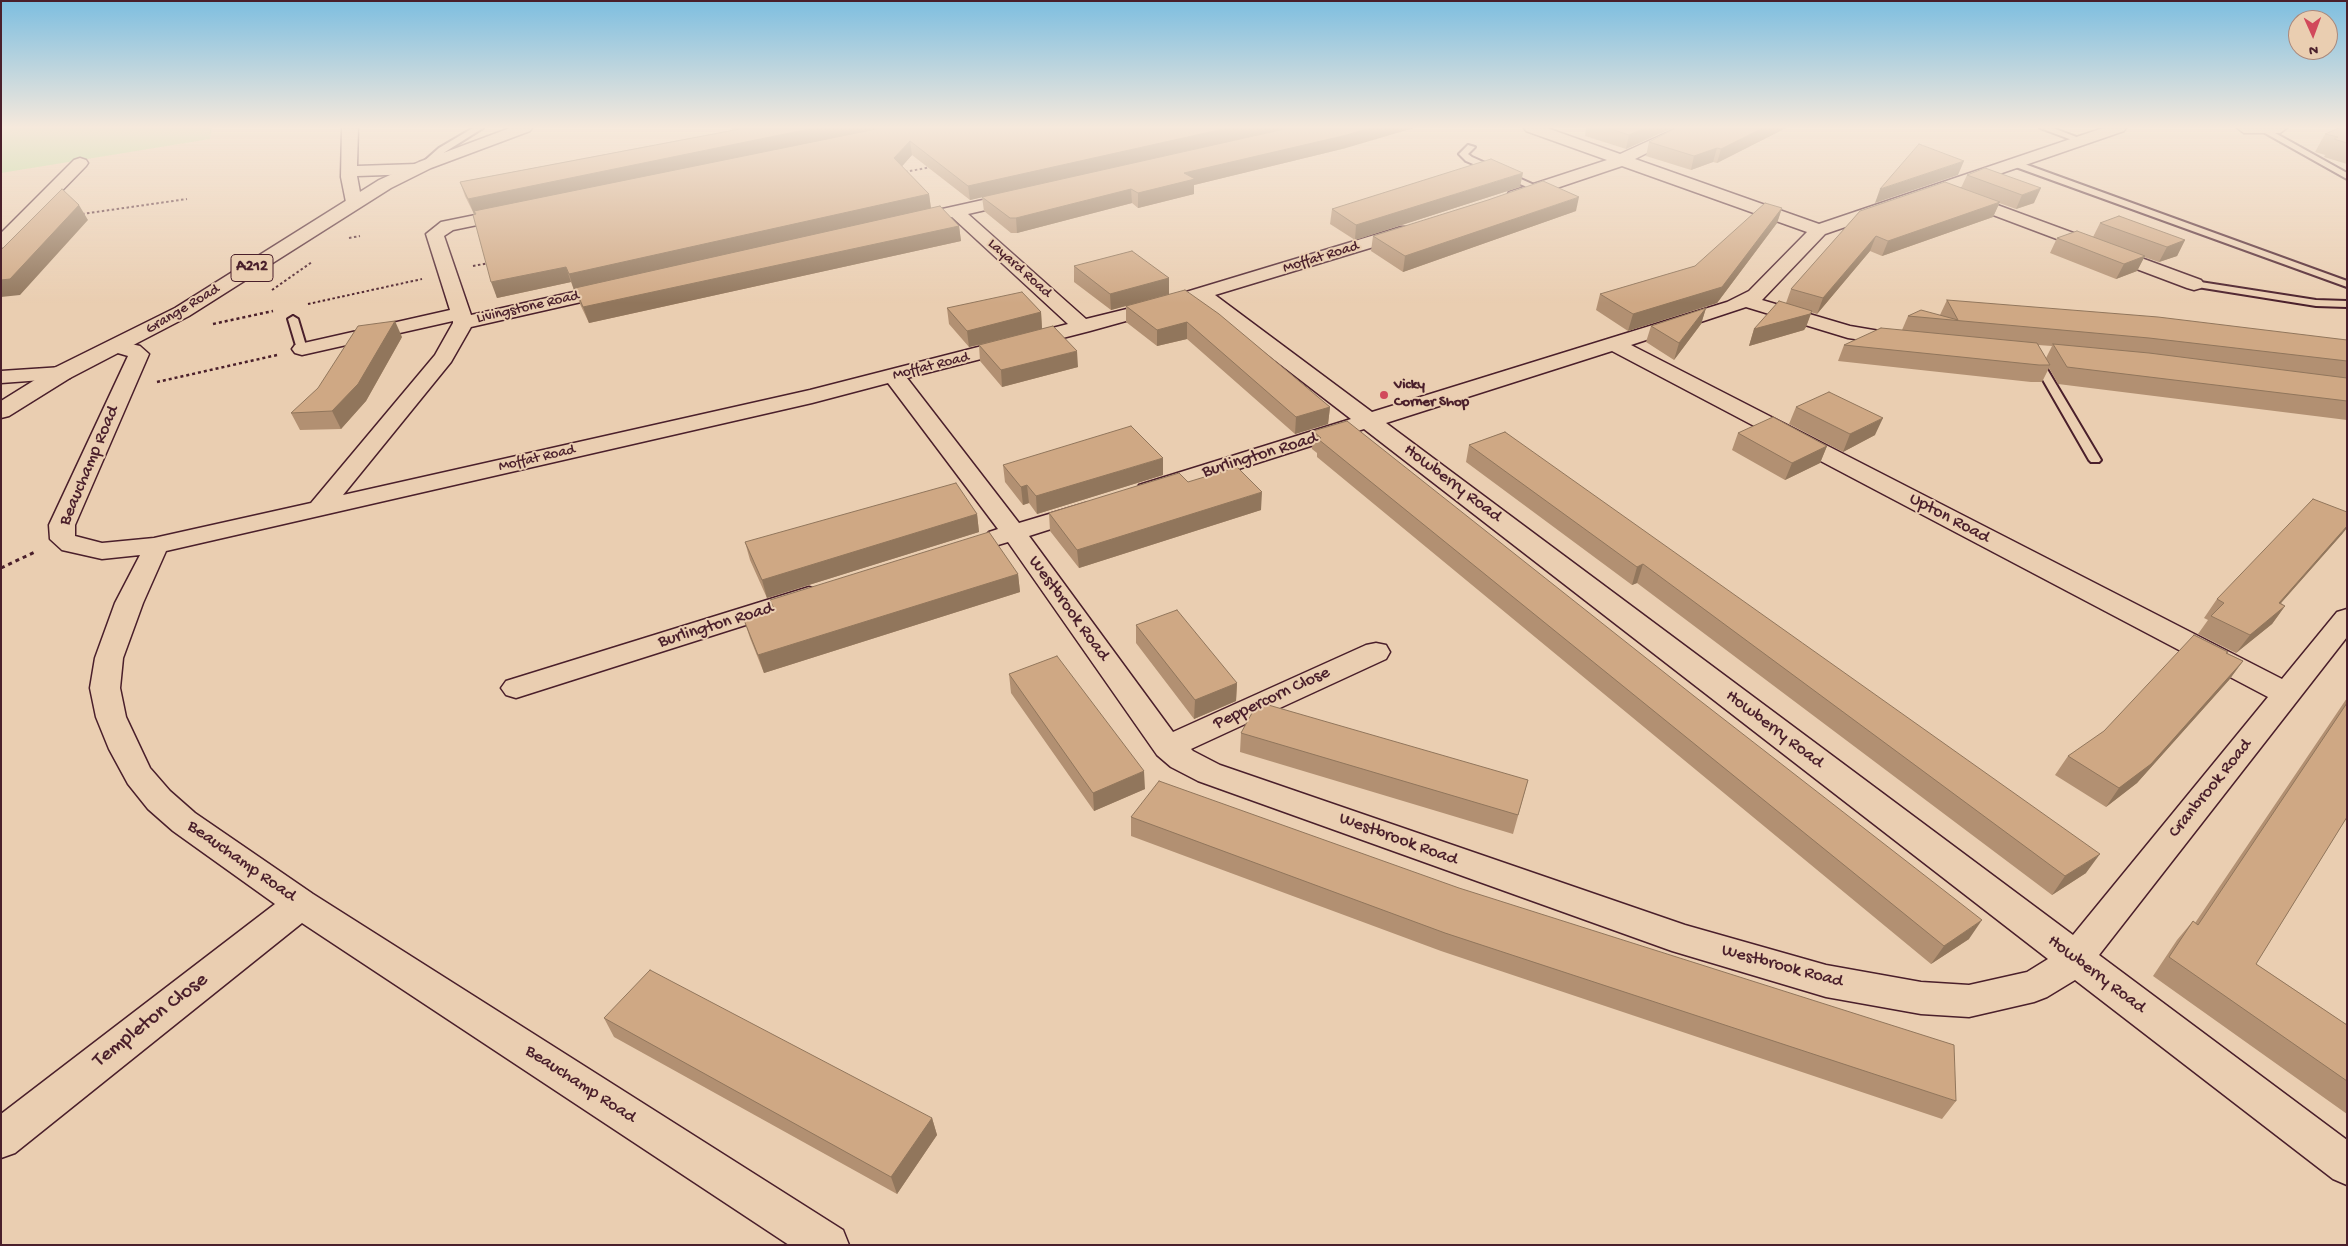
<!DOCTYPE html>
<style>
body{margin:0}
#map{position:relative;width:2348px;height:1246px;overflow:hidden;background:#eaceb1;font-family:"Gochi Hand",sans-serif}
canvas{display:block}
.frame{position:absolute;inset:0;border:2px solid #4a1f2b;pointer-events:none}
.north{position:absolute;left:2288px;top:10px;width:50px;height:50px;box-sizing:border-box;background:#eaceb1;border:1px solid #aa887b;border-radius:50%;rotate:178deg;font-size:14px;font-weight:700;line-height:20px;text-align:center;color:#4a1f2b}
.north::after{content:'';display:block;margin:auto;width:18px;height:22px;background:#d1495b;clip-path:polygon(50% 0,100% 100%,50% 72%,0 100%)}
</style>
<div id="map">
<canvas width="2348" height="1246"></canvas>
<div class="frame"></div>
<div class="north">N</div>
</div>
<script>
const ctx = document.querySelector('canvas').getContext('2d');
ctx.lineJoin = 'round';
function paint(path, color) { ctx.fillStyle = color; ctx.fill(path, 'evenodd'); }
const poly = rows => new Path2D(rows.map(r => 'M' + r).join(''));
function stroke(path, color, width, dash) { ctx.strokeStyle = color; ctx.lineWidth = width; ctx.lineCap = dash ? 'butt' : 'round'; ctx.setLineDash(dash || []); ctx.stroke(path); }
function drawText(font, color, halo, rows, align = 'center') {
  ctx.font = font + ' "Gochi Hand",sans-serif'; ctx.lineWidth = 4; ctx.setLineDash([]); ctx.textBaseline = 'middle'; ctx.strokeStyle = halo; ctx.fillStyle = color; for (const [text, x, y, turn = 0] of rows) {
    ctx.save(); ctx.translate(x, y); ctx.rotate((+turn || 0) * Math.PI / 180); ctx.textAlign = isNaN(turn) ? turn : align; if (halo) ctx.strokeText(text, 0, 0); ctx.fillText(text, 0, 0); ctx.restore();
  }
}
const green = poly([
 [1,128,212,128,210,139,1,173]
]);
const pathFar2 = poly([
 [905,172,931,167],
 [82,214,187,199],
 [349,238,360,236],
 [473,266,489,263],
 [272,290,312,262],
 [308,304,422,279]
]);
const pathFar1 = poly([
 [213,324,273,311],
 [157,382,277,355]
]);
const path = poly([
 [1,568,37,551]
]);
const lane = poly([
 [473,128,483,128,445,152,428,167,422,167,422,163,439,148,473,128],
 [2040,128,2053,128,2087,141,2080,143,2040,128],
 [2256,128,2266,128,2347,173,2347,179,2256,128],
 [1468,145,1475,147,1468,154,1472,157,1541,188,1534,190,1466,161,1459,154,1468,145],
 [2013,162,2019,162,2347,281,2347,287,2013,166,2013,162],
 [2194,281,2316,300,2347,301,2347,307,2316,306,2191,286,2191,282,2194,281],
 [293,316,298,319,307,349,306,351,298,351,297,349,288,319,293,316],
 [2036,356,2041,359,2101,460,2099,462,2091,462,2089,460,2031,359,2036,356]
]);
const street = poly([
 [342,128,358,128,357,166,417,164,425,169,417,174,357,176,362,203,359,207,353,208,347,207,341,177,342,128],
 [1524,128,1547,128,1620,154,1677,128,1697,128,1635,159,1819,224,2103,128,2126,128,2124,131,1825,234,1762,300,1850,326,1909,336,1912,340,1909,344,1902,346,1848,338,1746,307,1631,345,2282,679,2337,612,2347,609,2347,637,2099,955,2347,1140,2347,1185,2333,1179,2075,980,2047,997,2034,1002,1969,1017,1921,1014,1826,997,1672,951,1198,781,1171,767,1157,755,1008,542,998,545,989,542,985,537,989,532,998,529,888,383,812,403,166,551,143,603,123,658,120,688,126,717,150,768,170,791,195,813,313,894,843,1230,849,1245,789,1245,302,923,15,1153,1,1158,1,1114,275,904,173,831,148,809,128,784,109,749,96,717,90,688,95,658,115,603,140,555,102,559,62,550,50,539,49,525,128,356,111,351,108,347,111,343,118,341,140,346,149,354,75,525,75,536,102,543,154,538,311,503,435,355,453,323,453,321,302,355,295,353,292,349,295,345,450,310,426,234,441,222,510,208,516,209,519,213,516,217,453,230,444,236,471,315,614,283,621,285,624,289,621,293,471,327,451,362,343,495,810,390,1068,324,952,217,912,226,906,225,903,221,906,217,1019,192,1025,193,1027,197,1025,201,968,214,1086,319,1143,305,1401,227,1413,227,1416,231,1413,235,1215,295,1372,412,1727,302,1749,291,1807,232,1622,166,1521,200,1509,200,1507,196,1509,192,1607,160,1526,131,1524,128],
 [1198,301,1351,419,1139,485,1136,490,1139,495,1148,497,1157,495,1364,429,2048,959,2027,972,1969,985,1921,982,1826,965,1685,925,1220,765,1193,751,1191,749,1386,659,1390,652,1386,645,1376,643,1366,645,1173,732,1029,536,1095,515,1098,510,1095,505,1086,503,1019,523,907,378,1090,331,1198,301],
 [1612,351,2268,697,2073,935,1386,423,1612,351],
 [2237,128,2287,128,2280,133,2244,133,2237,128],
 [80,158,86,160,88,163,86,166,7,247,1,248,1,233,74,160,80,158],
 [1962,192,2201,280,2204,284,2201,288,2194,290,2187,288,1956,201,1954,197,1956,193,1962,192],
 [62,367,70,368,73,373,70,378,1,383,1,371,62,367],
 [809,587,818,590,822,596,818,602,516,698,506,695,501,688,506,681,809,587]
]);
const primary = poly([
 [510,128,532,128,530,131,431,168,391,188,189,316,70,378,9,416,1,418,1,401,54,368,175,308,379,180,419,162,510,128]
]);
const wall = poly([
 [730,128,1288,128,1346,148,1194,185,1194,194,1138,208,1132,203,1017,233,1011,233,984,211,982,197,970,200,912,155,902,166,929,194,931,208,959,226,961,241,589,323,580,304,575,289,574,290,571,282,497,298,475,214,475,213,474,214,465,196,460,182,732,130],
 [1586,128,1672,128,1626,149,1585,136],
 [1786,128,1717,163,1713,162,1691,170,1646,156,1649,142],
 [2347,128,2347,164,2324,157,2325,155,2315,152,2325,134],
 [1985,168,2034,203,2016,209,1999,203,1993,217,1882,256,1870,251,1817,314,1811,312,1806,327,1804,330,1749,346,1754,329,1786,303,1791,289,1860,211,1961,188,1967,175],
 [1520,187,1355,240,1330,224,1332,209],
 [1782,208,1777,223,1717,303,1628,331,1596,310,1600,294,1695,266],
 [1576,211,1403,272,1371,251,1373,236],
 [2100,223,2185,240,2177,256,2159,262,2144,257,2137,271,2116,279,2050,253,2057,238,2093,237],
 [1074,266,1169,278,1169,294,1330,407,1328,424,1295,434,1187,339,1157,346,1126,322,1126,306,1160,297,1111,310,1074,282],
 [1947,300,2347,340,2347,420,2058,384,2049,368,2042,382,2031,382,1838,361,1844,345,1902,330,1908,316,1940,315],
 [2038,345,2052,346,2046,358],
 [947,308,1041,312,1042,329,1078,367,1002,387,980,361,979,345,969,347,949,324],
 [1706,308,1701,324,1674,360,1646,342,1651,326],
 [402,337,366,401,341,429,300,430,291,413],
 [1796,407,1875,435,1843,452,1789,424],
 [1313,431,1969,939,1931,964,1317,457,1317,453,1312,449],
 [1505,432,2086,873,2052,895,1637,583,1632,585,1466,462,1469,445],
 [1738,433,1827,446,1820,463,1785,480,1732,450],
 [1003,465,1163,475,1037,514,1029,503,1023,505,1005,482],
 [1188,482,1261,510,1079,568,1050,531,1049,513],
 [977,514,979,532,767,598,750,560,745,542],
 [2343,533,2281,603,2285,606,2272,624,2236,653,2198,634,2208,620,2204,618,2217,599],
 [1018,574,1020,592,764,673,750,638,744,620,774,611,771,600],
 [1136,625,1237,683,1236,701,1194,719,1136,643],
 [2227,653,2243,661,2229,680,2137,783,2106,807,2055,775,2068,756],
 [1009,674,1145,789,1094,811,1011,693],
 [2347,698,2347,817,2256,964,2347,1025,2347,1114,2153,976,2177,940,2193,921,2195,923],
 [1241,733,1528,780,1513,834,1240,752],
 [1131,817,1956,1101,1942,1119,1441,951,1131,836],
 [604,1018,932,1118,937,1135,897,1194,614,1037]
]);
const shadedWall = poly([
 [814,128,883,128,474,214,468,199],
 [1228,128,1288,128,970,200,968,186],
 [1369,128,1414,128,1346,148,1194,185,1194,194,1138,208,1138,193,1184,173],
 [1645,128,1672,128,1626,149,1629,135],
 [1763,128,1786,128,1717,163,1721,149],
 [910,141,912,155,897,172,894,158],
 [1717,148,1713,162,1691,170,1694,156],
 [1964,161,1958,175,1875,203,1880,189],
 [1523,173,1520,187,1355,240,1356,225],
 [2041,188,2034,203,2016,209,2022,195],
 [1131,189,1132,203,1017,233,1016,218],
 [929,194,931,209,574,290,569,274],
 [1579,197,1576,211,1403,272,1405,256],
 [2000,202,1993,217,1882,256,1888,241],
 [79,205,88,220,20,295,1,297,1,280],
 [1782,208,1777,223,1717,303,1628,331,1633,314],
 [959,226,961,241,589,323,583,307],
 [1876,236,1870,251,1817,314,1823,298],
 [2185,240,2177,256,2159,262,2167,247],
 [2145,256,2137,271,2116,279,2124,264],
 [566,267,571,282,497,298,491,282],
 [1169,278,1169,294,1111,310,1110,294],
 [1706,308,1701,324,1674,360,1679,343],
 [1812,311,1806,327,1804,330,1749,346,1754,329],
 [1041,312,1042,329,969,347,967,331],
 [395,321,402,337,366,401,341,429,332,411],
 [1187,322,1187,339,1157,346,1157,330],
 [1077,351,1078,367,1002,387,1001,370],
 [1330,407,1328,424,1295,434,1296,417],
 [1883,418,1875,435,1843,452,1850,434],
 [1827,446,1820,463,1785,480,1792,463],
 [1163,458,1163,475,1037,514,1036,496],
 [1027,485,1029,503,1023,505,1021,487],
 [1262,492,1261,510,1079,568,1077,550],
 [977,514,979,532,767,598,762,580],
 [2347,526,2347,528,2343,533,2265,621,2279,603],
 [1643,564,1637,583,1632,585,1637,567],
 [1018,574,1020,592,764,673,758,655],
 [2285,606,2272,624,2236,653,2250,635],
 [2243,661,2229,680,2137,783,2106,807,2119,788],
 [1237,683,1236,701,1194,719,1195,700],
 [1144,771,1145,789,1094,811,1093,793],
 [2100,854,2086,873,2052,895,2065,876],
 [1982,920,1969,939,1931,964,1944,946],
 [932,1118,937,1135,897,1194,891,1177]
]);
const building = poly([
 [739,128,814,128,468,199,460,182,740,129,739,128],
 [881,128,1228,128,968,186,910,141,894,158,929,194,569,274,566,267,491,282,473,215,476,214,474,211,881,128],
 [1289,128,1369,128,1347,135,1184,173,1195,179,1138,193,1131,189,1016,218,1010,218,982,197,1289,128],
 [1608,128,1645,128,1629,135,1608,128],
 [1676,128,1763,128,1721,149,1717,148,1694,156,1649,142,1676,128],
 [2339,128,2347,128,2347,143,2334,139,2338,137,2325,134,2339,128],
 [1919,144,1964,161,1880,189,1919,144],
 [1491,159,1523,173,1356,225,1332,209,1491,159],
 [1985,168,2041,188,2022,195,1967,175,1985,168],
 [1543,181,1579,197,1405,256,1373,236,1488,200,1543,181],
 [1945,182,2000,202,1888,241,1876,236,1823,298,1791,289,1860,211,1945,182],
 [62,189,79,205,10,279,1,280,1,250,62,189],
 [1765,203,1782,208,1722,287,1633,314,1600,294,1695,266,1765,203],
 [940,206,959,226,583,307,575,288,940,206],
 [2119,216,2185,240,2167,247,2100,223,2119,216],
 [2077,231,2145,256,2124,264,2057,238,2077,231],
 [1132,251,1169,278,1110,294,1074,266,1132,251],
 [1185,290,1219,314,1330,407,1296,417,1187,322,1157,330,1126,306,1185,290],
 [1022,292,1041,312,967,331,947,308,1022,292],
 [1947,300,2158,317,2347,340,2347,361,2149,338,1908,316,1921,310,1958,320,1947,300],
 [1779,301,1812,311,1810,314,1754,329,1779,301],
 [1706,308,1679,343,1651,326,1706,308],
 [395,321,358,384,332,411,291,413,318,388,358,326,395,321],
 [1053,326,1077,351,1001,370,979,345,1053,326],
 [1881,328,2037,343,2050,365,2039,365,1844,345,1881,328],
 [2053,344,2149,353,2347,378,2347,401,2067,367,2053,344],
 [1829,392,1883,418,1850,434,1796,407,1829,392],
 [1773,417,1827,446,1792,463,1738,433,1773,417],
 [1347,421,1694,696,1982,920,1944,946,1318,439,1321,438,1313,431,1347,421],
 [1131,426,1163,458,1036,496,1027,485,1021,487,1003,465,1131,426],
 [1505,432,2100,854,2065,876,1643,564,1637,567,1469,445,1505,432],
 [1237,467,1262,492,1077,550,1049,513,1179,473,1188,482,1237,467],
 [956,483,977,514,762,580,745,542,956,483],
 [2313,499,2347,512,2347,526,2279,603,2285,606,2250,635,2211,616,2224,603,2217,599,2313,499],
 [989,532,1018,574,758,655,744,620,775,611,770,600,989,532],
 [1177,610,1237,683,1195,700,1136,625,1177,610],
 [2194,635,2228,652,2226,653,2243,661,2151,764,2119,788,2068,756,2104,731,2194,635],
 [1057,656,1144,771,1093,793,1009,674,1057,656],
 [1258,702,1528,780,1518,815,1241,733,1258,702],
 [2347,703,2347,817,2256,964,2347,1025,2347,1081,2169,957,2193,921,2198,925,2347,703],
 [1159,781,1459,888,1954,1045,1956,1101,1445,933,1131,817,1159,781],
 [650,970,932,1118,891,1177,604,1018,650,970]
]);
const markers = [
 [1384,395,5,"#d1495b"]
];
const farStreetnames = [
 ["Moffat Road",1321,258,-17],
 ["Layard Road",1019,269,42],
 ["Livingstone Road",528,308,-13],
 ["Grange Road",183,310,-31],
 ["Moffat Road",931,367,-14],
 ["Moffat Road",537,459,-13]
];
const farPoinames = [
 ["Vicky",1394,386],
 ["Corner Shop",1394,403]
];
const shields = [
 [252,268,42]
];
const shieldNames = [
 ["A212",252,268]
];
const streetNames = [
 ["Burlington Road",1260,456,-17],
 ["Beauchamp Road",90,466,-67],
 ["Howberry Road",1452,484,37],
 ["Upton Road",1949,519,28],
 ["Westbrook Road",1068,609,54],
 ["Burlington Road",716,626,-17],
 ["Peppercorn Close",1272,699,-25],
 ["Howberry Road",1774,730,37],
 ["Cranbrook Road",2211,789,-51],
 ["Westbrook Road",1398,840,20],
 ["Beauchamp Road",241,862,35],
 ["Westbrook Road",1782,967,15],
 ["Howberry Road",2096,975,37],
 ["Beauchamp Road",580,1085,33]
];
const nearStreetnames = [
 ["Templeton Close",151,1021,-38]
];
paint(green, '#b4db97');
stroke(lane, '#4a1f2b', 4);
stroke(street, '#4a1f2b', 3);
stroke(primary, '#4a1f2b', 3);
stroke(pathFar2, '#4a1f2b', 2, [2.5, 2.5]);
stroke(pathFar1, '#4a1f2b', 2.5, [3, 3]);
stroke(path, '#4a1f2b', 3, [4, 4]);
paint(lane, '#eaceb1');
paint(street, '#eaceb1');
paint(primary, '#eaceb1');
paint(wall, '#b29072');
paint(shadedWall, '#91765c');
paint(building, '#cfa884');
stroke(building, '#91765c', 1);
const sky = ctx.createLinearGradient(0, 0, 0, 303);
sky.addColorStop(0, '#7dbee0');
sky.addColorStop(0.42, '#f6e9dc');
sky.addColorStop(1, '#f6e9dc00');
ctx.fillStyle = sky;
ctx.fillRect(0, 0, 2348, 303);
for (const [x, y, r, color] of markers) { const dot = new Path2D(); dot.arc(x, y, r, 0, 2 * Math.PI); ctx.fillStyle = color; ctx.fill(dot); stroke(dot, '#eaceb1', 2); }
drawText('15px', '#4a1f2b', '#eaceb1', farStreetnames);
drawText('bold 15px', '#4a1f2b', '#eaceb1', farPoinames, 'left');
for (const [x, y, w] of shields) { const box = new Path2D(); box.roundRect(x - w / 2, y - 13.5, w, 27, 4); ctx.fillStyle = '#eaceb1'; ctx.fill(box); stroke(box, '#4a1f2b', 1); }
drawText('bold 16px', '#4a1f2b', null, shieldNames);
drawText('18px', '#4a1f2b', '#eaceb1', streetNames);
drawText('21px', '#4a1f2b', '#eaceb1', nearStreetnames);
</script>
